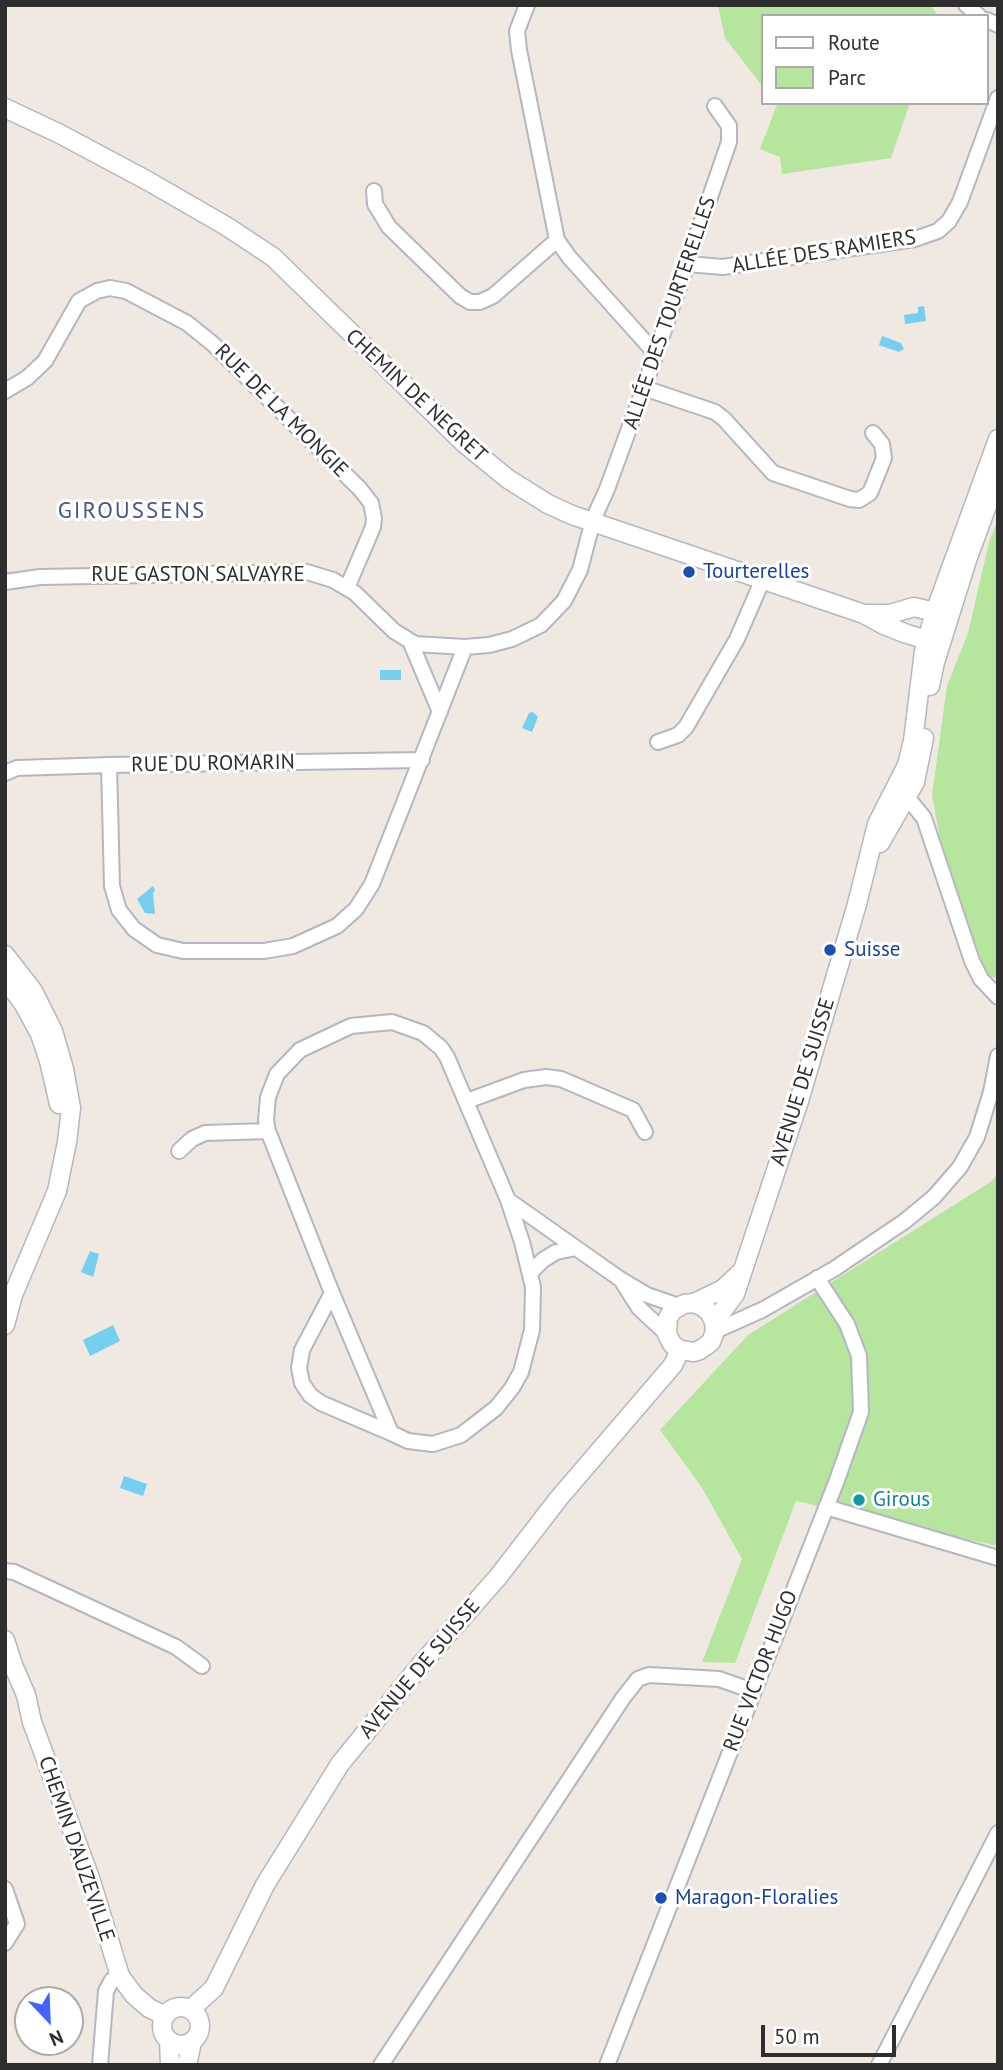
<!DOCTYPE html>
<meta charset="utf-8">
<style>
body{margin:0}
#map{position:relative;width:1003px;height:2070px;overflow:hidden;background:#efe9e1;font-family:"PT Sans",sans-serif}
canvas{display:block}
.frame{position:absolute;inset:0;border:7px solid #2e2e2e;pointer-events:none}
.legend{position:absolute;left:761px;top:14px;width:228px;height:91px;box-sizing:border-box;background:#fff;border:2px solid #ababab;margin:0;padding:9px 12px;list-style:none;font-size:21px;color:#2e2e2e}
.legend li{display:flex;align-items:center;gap:14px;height:35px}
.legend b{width:35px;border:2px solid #ababab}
.north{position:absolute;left:14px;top:1986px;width:70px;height:70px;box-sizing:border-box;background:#fff;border:2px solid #ababab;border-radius:50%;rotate:157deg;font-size:19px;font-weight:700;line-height:28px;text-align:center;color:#2e2e2e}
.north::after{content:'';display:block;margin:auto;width:24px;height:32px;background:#4264fb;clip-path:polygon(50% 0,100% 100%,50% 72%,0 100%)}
.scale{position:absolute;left:761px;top:2025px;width:135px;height:32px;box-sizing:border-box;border:4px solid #2e2e2e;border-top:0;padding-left:9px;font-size:21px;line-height:24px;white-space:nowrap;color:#2e2e2e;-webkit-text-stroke:5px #fff;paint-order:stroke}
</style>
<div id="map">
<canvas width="1003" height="2070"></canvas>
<div class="frame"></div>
<ul class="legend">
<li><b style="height:9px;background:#fff"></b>Route</li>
<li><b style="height:19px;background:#b6e59e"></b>Parc</li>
</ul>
<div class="north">N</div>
<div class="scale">50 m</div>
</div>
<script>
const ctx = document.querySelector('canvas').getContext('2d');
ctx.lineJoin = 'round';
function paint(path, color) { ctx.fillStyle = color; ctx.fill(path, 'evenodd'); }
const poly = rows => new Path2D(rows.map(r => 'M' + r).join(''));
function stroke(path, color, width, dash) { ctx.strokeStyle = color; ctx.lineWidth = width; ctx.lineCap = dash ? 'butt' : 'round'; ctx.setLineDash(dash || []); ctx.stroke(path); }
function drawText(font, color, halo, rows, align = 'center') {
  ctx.font = font + ' "PT Sans",sans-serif'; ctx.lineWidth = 6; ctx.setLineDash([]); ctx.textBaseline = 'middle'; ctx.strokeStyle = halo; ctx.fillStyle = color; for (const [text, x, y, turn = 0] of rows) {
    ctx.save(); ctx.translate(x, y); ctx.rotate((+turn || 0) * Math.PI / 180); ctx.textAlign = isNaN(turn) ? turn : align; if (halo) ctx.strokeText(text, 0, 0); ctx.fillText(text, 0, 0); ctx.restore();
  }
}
const green = poly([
 [718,5,931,5,938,16,763,16,763,87,725,38],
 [776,103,910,103,891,158,782,174,780,157,760,149,777,105],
 [998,519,998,978,985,976,977,949,942,850,932,795,947,686,968,633,989,542],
 [998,1173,998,1546,796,1501,735,1663,702,1662,742,1559,701,1486,660,1430,748,1335,992,1181]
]);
const water = poly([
 [924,306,926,321,905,324,904,315,918,313,918,307],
 [882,336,901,343,904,349,899,352,879,345],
 [380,670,401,670,401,680,380,680],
 [533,712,538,717,532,732,522,728,529,713],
 [153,886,155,890,153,893,155,914,145,913,137,899],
 [90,1251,99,1254,93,1277,81,1272],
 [113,1325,120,1341,90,1356,83,1340],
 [124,1476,147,1484,143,1496,120,1488]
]);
const minor = poly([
 [527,5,517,31,519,50,557,240,569,257,656,354],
 [966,5,979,16],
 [987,20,998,25],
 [374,191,375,204,389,227,460,296,470,302,480,302,493,296,557,240],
 [687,264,723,267,915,239,938,231,949,221,960,202,998,98],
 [644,388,715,412,724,419,773,473,850,499,859,500,870,493,884,458,882,444,873,433],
 [5,391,27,378,45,361,79,301,97,291,110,288,126,291,187,323,213,344,360,489,371,503,374,518,373,527,347,588],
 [5,582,40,577,307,572,333,580,355,593,394,631,415,644,465,647,489,645,512,639,541,625,564,601,580,570,593,520,607,489,644,388,729,142,729,126,715,106],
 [410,641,440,712],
 [658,742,678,735,686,727,737,639,763,579],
 [109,765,112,886,119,910,134,929,157,945,183,951,264,951,293,946,337,926,356,909,372,884,465,647],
 [5,773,17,768,109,765,422,760],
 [897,798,907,797,924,818,972,961,981,979,998,997],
 [467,1101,524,1080,546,1077,561,1079,633,1110,645,1132],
 [179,1151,192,1139,205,1133,268,1131],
 [508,1200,522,1242,533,1287,532,1330,521,1372,512,1388,496,1408,461,1435,433,1444,408,1441,391,1433,332,1293,268,1131,266,1120,268,1097,277,1074,300,1050,351,1026,392,1022,423,1033,441,1048,447,1057,508,1200,620,1279,647,1295,679,1306],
 [530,1273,543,1260,556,1252,576,1248],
 [623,1283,639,1308,667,1334],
 [332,1293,302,1350,299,1368,302,1383,310,1395,321,1403,391,1433],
 [715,1331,762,1310,834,1269,905,1221,934,1197,960,1167,977,1137,991,1092,998,1056],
 [826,1507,998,1558],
 [5,1571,14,1572,176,1647,202,1666],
 [5,1889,17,1924,5,1943],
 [100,2065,106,1991,112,1980,120,1976],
 [381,2065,623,1698,638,1679,649,1675,719,1679,753,1691],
 [607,2065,837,1480,861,1412,859,1356,847,1324,817,1278],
 [879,2065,998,1833]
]);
const tertiary = poly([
 [5,108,60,134,148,181,226,226,273,257,464,443,508,479,548,504,572,515,864,614,884,625,907,634,927,640,945,628],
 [865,614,890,614,914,607,935,612,940,619],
 [930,686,935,662,967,560,998,476],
 [880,843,915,782,924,738],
 [5,955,33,991,53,1031,64,1069,71,1108,67,1142,57,1191,13,1295,5,1325],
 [5,979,23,1003,40,1034,49,1061,59,1104],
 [694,1303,723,1289,740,1273],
 [714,1322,710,1313,703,1307,694,1303,684,1304,672,1311,668,1318,667,1334,672,1344,680,1350,694,1352,700,1350,711,1342,715,1331,714,1322,735,1294,799,1101,857,904,877,824,907,765,913,741,924,651,935,612,998,439],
 [5,1640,13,1665,26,1695,32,1722,90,1878,120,1976,134,1995,149,2008,165,2016],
 '162 2026a19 19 0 1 1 38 0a19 19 0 1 1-38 0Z',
 [191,2009,214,1988,265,1885,340,1764,424,1661,498,1577,559,1498,673,1365,680,1350],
 [169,2040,170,2065],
 [187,2065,192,2042]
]);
const markers = [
 [689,572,7,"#1a4fb4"],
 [830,950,7,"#1a4fb4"],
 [859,1500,7,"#0f9aa8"],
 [661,1898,7,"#1a4fb4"]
];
const streetNames = [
 ["ALLÉE DES RAMIERS",824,252,-9],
 ["ALLÉE DES TOURTERELLES",670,313,-71],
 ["CHEMIN DE NEGRET",416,396,43],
 ["RUE DE LA MONGIE",281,411,45],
 ["RUE GASTON SALVAYRE",198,575],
 ["RUE DU ROMARIN",213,764,-1],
 ["AVENUE DE SUISSE",803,1082,-73],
 ["AVENUE DE SUISSE",420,1669,-50],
 ["RUE VICTOR HUGO",761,1671,-69],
 ["CHEMIN D'AUZEVILLE",76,1849,71]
];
const transitNames = [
 ["Tourterelles",703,572],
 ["Suisse",844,950],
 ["Maragon-Floralies",675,1898]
];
const cultureNames = [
 ["Girous",873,1500]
];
const neighbourhoodNames = [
 ["GIROUSSENS",132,511]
];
paint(green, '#b6e59e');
paint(water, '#75cff0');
stroke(minor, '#b4b7c1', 18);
stroke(tertiary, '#b4b7c1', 21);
stroke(minor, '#fff', 14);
stroke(tertiary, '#fff', 18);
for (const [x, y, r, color] of markers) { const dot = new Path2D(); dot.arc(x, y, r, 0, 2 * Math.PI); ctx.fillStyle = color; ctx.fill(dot); stroke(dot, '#fff', 2.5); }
drawText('21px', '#2e2e2e', '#fff', streetNames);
drawText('21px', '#164399', '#fff', transitNames, 'left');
drawText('21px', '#0d838f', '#fff', cultureNames, 'left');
ctx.letterSpacing = '2px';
drawText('23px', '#4d5680', '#fff', neighbourhoodNames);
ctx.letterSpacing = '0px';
</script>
